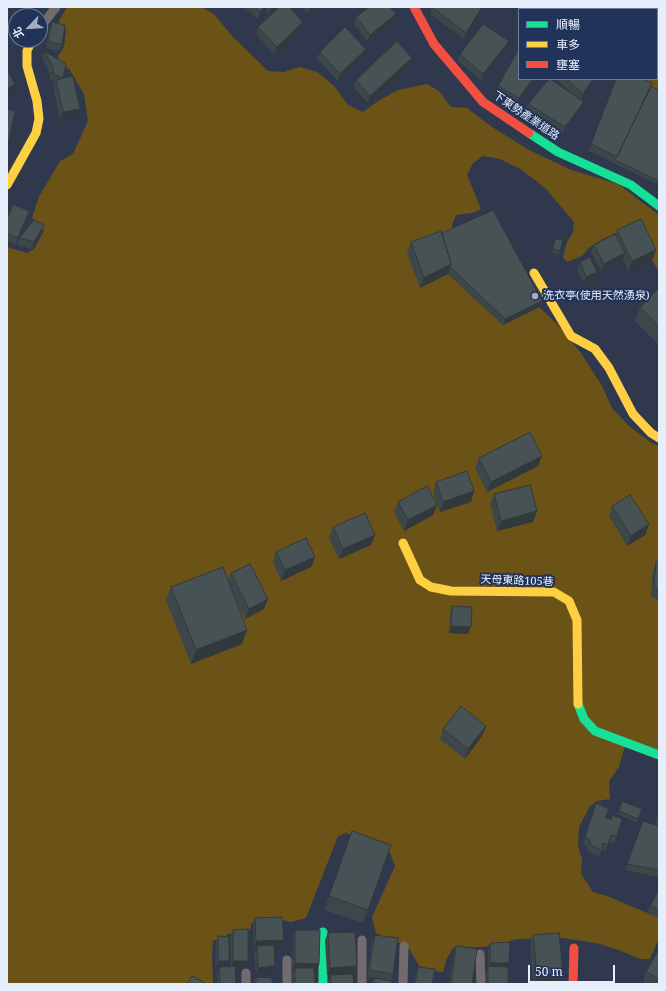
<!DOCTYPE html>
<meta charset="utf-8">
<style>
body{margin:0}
#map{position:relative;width:666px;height:991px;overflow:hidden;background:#2f384c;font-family:"Noto Serif","Noto Sans TC",serif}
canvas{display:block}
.frame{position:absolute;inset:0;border:8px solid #e6edfb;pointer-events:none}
.legend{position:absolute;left:518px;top:8px;width:140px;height:72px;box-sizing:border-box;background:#223359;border:1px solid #707d9a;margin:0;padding:5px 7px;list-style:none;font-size:12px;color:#e6edfb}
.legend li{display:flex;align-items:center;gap:8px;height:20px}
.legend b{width:20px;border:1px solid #707d9a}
.north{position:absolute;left:8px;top:8px;width:40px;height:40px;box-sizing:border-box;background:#223359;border:1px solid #707d9a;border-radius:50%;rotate:245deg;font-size:11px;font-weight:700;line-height:16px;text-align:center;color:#e6edfb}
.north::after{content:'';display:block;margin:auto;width:14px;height:18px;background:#a6aebe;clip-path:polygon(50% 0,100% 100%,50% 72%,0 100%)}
.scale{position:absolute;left:528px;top:965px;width:87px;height:18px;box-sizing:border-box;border:2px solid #e6edfb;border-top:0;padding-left:5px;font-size:12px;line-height:14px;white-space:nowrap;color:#e6edfb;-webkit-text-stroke:3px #223359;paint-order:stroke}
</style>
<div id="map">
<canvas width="666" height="991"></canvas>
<div class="frame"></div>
<ul class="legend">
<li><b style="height:5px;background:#16e098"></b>順暢</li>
<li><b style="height:5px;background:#ffcf43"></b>車多</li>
<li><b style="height:5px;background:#f24e42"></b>壅塞</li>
</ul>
<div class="north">北</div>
<div class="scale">50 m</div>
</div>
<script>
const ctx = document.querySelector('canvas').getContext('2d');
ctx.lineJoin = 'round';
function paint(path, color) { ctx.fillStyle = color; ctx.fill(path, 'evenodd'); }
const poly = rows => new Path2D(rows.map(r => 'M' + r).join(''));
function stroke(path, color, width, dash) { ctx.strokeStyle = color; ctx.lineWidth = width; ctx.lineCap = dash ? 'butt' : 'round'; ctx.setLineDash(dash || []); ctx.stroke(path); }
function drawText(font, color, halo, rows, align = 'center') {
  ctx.font = font + ' "Noto Serif","Noto Sans TC",serif'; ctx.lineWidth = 4; ctx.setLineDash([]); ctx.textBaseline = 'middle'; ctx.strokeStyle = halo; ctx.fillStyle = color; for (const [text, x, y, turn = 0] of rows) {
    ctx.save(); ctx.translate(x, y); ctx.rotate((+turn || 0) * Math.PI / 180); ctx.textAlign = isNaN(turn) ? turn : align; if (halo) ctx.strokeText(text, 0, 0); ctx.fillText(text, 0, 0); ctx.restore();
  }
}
const green = poly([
 [67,7,201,7,214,14,231,35,268,71,284,72,299,67,317,72,333,85,348,105,363,112,378,101,398,90,427,84,439,91,451,107,467,108,492,127,529,150,571,170,618,184,659,215,659,272,652,260,637,229,614,234,599,241,589,248,582,256,567,262,563,258,567,242,573,232,574,222,546,189,522,170,500,159,483,156,473,163,467,175,481,209,473,213,456,215,452,225,455,232,420,288,448,274,503,325,539,307,557,324,581,353,602,386,612,408,629,426,650,442,659,446,659,750,627,739,619,767,609,781,610,799,597,801,590,806,579,827,578,846,582,859,581,874,593,892,607,896,659,918,659,938,650,959,640,959,619,950,596,943,563,938,518,939,484,947,453,948,446,960,443,972,433,971,419,966,410,950,400,943,386,939,376,933,372,917,395,866,390,853,371,842,346,833,338,836,306,918,291,922,275,918,252,922,250,930,241,934,228,934,225,939,218,939,213,941,212,956,213,984,7,984,7,247,27,253,34,249,44,231,37,227,32,217,39,197,60,161,73,154,88,121,84,94,69,69,59,63,58,56,64,47,66,30,60,26,58,23],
 [572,7,659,7,659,94,624,79,657,79,657,9,615,9,615,7,606,9,576,9]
]);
const stream = poly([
 [539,7,542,9],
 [657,26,659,26]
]);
const street = poly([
 [40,28,56,7],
 [480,954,481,984],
 [246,973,246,984],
 [287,984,287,960],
 [362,984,362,940],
 [403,984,404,946]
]);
const fast = poly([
 [529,133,558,152,631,185,659,206],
 [578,704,584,719,595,731,659,755],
 [323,932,323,984]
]);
const slow = poly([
 [7,185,36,133,39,119,37,101,27,66,27,51,32,40],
 [534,273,571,336,595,349,609,368,633,414,651,433,659,438],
 [403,543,420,580,431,587,451,591,554,592,569,601,577,620,578,704]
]);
const jam = poly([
 [414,7,434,44,483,102,529,133],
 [573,984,574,948]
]);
const wall = poly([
 [244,7,273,7,268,14,266,11,257,19],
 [302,7,315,7,308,14],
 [432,7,484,7,464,39,430,14],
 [356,17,393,21,367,41,354,24],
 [52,22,62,44,59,51,46,48,49,29],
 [303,22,301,29,274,54,256,34,258,27],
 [519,46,519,79,536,79,516,105,495,93,498,86,518,50,518,49],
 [506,48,481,81,458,61,460,54],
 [44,51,63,78,77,116,60,119,53,86,55,82,50,80,50,74,42,58],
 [320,52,364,56,338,81,317,59],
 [412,58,410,65,368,103,353,87,356,80],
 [556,79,596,79,581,100,582,108,562,134,525,111,528,104,575,96],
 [616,79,651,87,659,90,659,185,589,151],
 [7,109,9,140,7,147],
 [26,217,15,245,7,241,7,219],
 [44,225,41,232,32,249,17,245,19,238],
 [617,230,652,260,628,272,623,260,601,271,591,252,594,245,616,234],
 [442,233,542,301,539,307,503,325,448,274,420,288,407,253,411,242],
 [555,239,560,251,559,255,552,253],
 [580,262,597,272,594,278,584,283,577,269],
 [659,288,659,345,635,321,640,307],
 [479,458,538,466,487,492,475,468],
 [436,482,474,491,471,502,440,512,433,492],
 [494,494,537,511,533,522,497,531,490,504],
 [398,502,437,505,433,515,404,531,394,512],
 [612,506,649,524,645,535,627,546,609,516],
 [333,527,371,545,339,559,329,538],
 [276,552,315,557,311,567,281,581,273,562],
 [656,562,659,562,659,600,651,597,652,573],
 [231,573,264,609,245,619,236,601,242,644,191,664,166,600,171,587,228,581],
 [452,606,468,634,449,633,450,613],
 [443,729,482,736,465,759,440,739],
 [622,801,642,809,637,823,618,814],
 [596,803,605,817,610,819,611,815,617,836,614,843,609,842,605,852,602,850,599,857,588,852,587,846,583,844],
 [659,811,659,876,658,877,625,870,643,821,655,825],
 [352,831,391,845,363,923,324,910],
 [659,889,659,918,647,913,650,906],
 [255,918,284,940,281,947,274,947,275,966,273,973,256,974,254,953,256,948,254,948,253,925],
 [233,930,246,968,235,968,236,984,217,984,217,974,219,968,215,968,216,943,218,936,227,967,231,966,230,936],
 [295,930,319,964,317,971,314,971,315,984,293,984,292,975,294,970,292,970,293,937],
 [328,933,357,966,354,973,327,975,325,940],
 [375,935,393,974,391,980,391,984,371,984,374,978,367,977,372,941],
 [533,935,559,983,547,984,533,984,530,945],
 [490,943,507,966,508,984,486,984,486,973,488,968,488,950],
 [456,946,472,984,449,984,454,953],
 [659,949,659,984,646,984,643,982,646,972],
 [418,967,432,984,414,984,415,974],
 [330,975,354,984,328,984,328,982],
 [256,977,272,984,253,984]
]);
const shadedWall = poly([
 [265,7,267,7,266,11,257,19,260,12],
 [271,7,273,7,268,14],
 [310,7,315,7,308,14],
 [482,7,484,7,464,39,466,33],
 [396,14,393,21,367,41,370,35],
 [303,22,301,29,274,54,277,47],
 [509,41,506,48,481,81,483,74],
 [366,49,364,56,338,81,340,74],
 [412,58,410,65,368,103,370,96],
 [533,79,536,79,516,105,519,98],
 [593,79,596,79,581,101,583,94],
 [15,84,13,91,7,94,7,89],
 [584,102,582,108,562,134,565,127],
 [80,109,77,116,60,119,63,112],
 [44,225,41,232,32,249,34,242],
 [656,250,652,260,628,272,632,261],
 [625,253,623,260,601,271,604,264],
 [451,264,448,274,420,288,424,278],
 [597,272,594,278,584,283,586,277],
 [542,301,539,307,503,325,505,319],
 [542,456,538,466,487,492,491,482],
 [474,491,471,502,440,512,443,502],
 [437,505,433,515,404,531,408,520],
 [537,511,533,522,497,531,501,521],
 [649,524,645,535,627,546,631,536],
 [375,535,371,545,339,559,343,549],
 [315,557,311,567,281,581,285,570],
 [268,599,264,609,245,619,249,609],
 [451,626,471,627,468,634,449,633],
 [247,630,242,644,191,664,196,650],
 [486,726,482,736,465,759,468,749],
 [284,940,281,947,257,948,257,946,256,948,254,948,256,941],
 [218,961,229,961,226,968,215,968],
 [233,961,248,961,246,968,231,968],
 [295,963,319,964,317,971,295,970,295,968,294,970,292,970],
 [490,963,509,963,506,970,488,968],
 [275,966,273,973,256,974,258,968],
 [357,966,354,973,327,975,330,968],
 [563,973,559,983,547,984,534,984,537,975]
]);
const building = poly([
 [254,7,265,7,260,12,254,7],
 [279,7,289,7,303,22,277,47,258,27,279,7],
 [369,7,390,7,396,14,370,35,356,17,369,7],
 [432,7,482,7,466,33,432,7],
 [52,22,65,25,62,44,48,42,52,22],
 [483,24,509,41,483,74,460,54,483,24],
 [345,27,366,49,340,74,320,52,345,27],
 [397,41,412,58,370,96,356,80,397,41],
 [518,50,519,50,519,79,533,79,519,98,498,86,518,50],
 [44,51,66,64,63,78,53,74,53,67,44,51],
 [7,69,15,84,7,89,7,69],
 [73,76,80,109,63,112,56,80,73,76],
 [549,79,550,79,584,102,565,127,528,104,549,79],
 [567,79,593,79,583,94,567,79],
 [616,79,642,79,652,83,617,157,591,144,616,79],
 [651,87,659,90,659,181,615,160,651,87],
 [7,109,15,111,9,140,7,140,7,109],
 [13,204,29,211,18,238,7,233,7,219,13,204],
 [493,210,542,301,505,319,450,267,451,264,442,233,493,210],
 [641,219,656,250,632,261,617,230,641,219],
 [34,220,44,225,34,242,19,238,34,220],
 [441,231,451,264,424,278,411,242,441,231],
 [615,234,625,253,604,264,594,245,615,234],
 [555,239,563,240,560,251,553,249,555,239],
 [590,257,597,272,586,277,580,262,590,257],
 [659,288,659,327,640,307,659,288],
 [530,432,542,456,491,482,479,458,530,432],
 [467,471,474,491,443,502,436,482,467,471],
 [530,485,537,511,501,521,494,494,530,485],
 [427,486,437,505,408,520,398,502,427,486],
 [630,495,649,524,631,536,612,506,630,495],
 [365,513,375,535,343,549,333,527,365,513],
 [306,538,315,557,285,570,276,552,306,538],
 [656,562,659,562,659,589,654,587,656,562],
 [250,564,268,599,249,609,231,573,250,564],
 [223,567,247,630,196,650,171,587,223,567],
 [452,606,472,607,471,627,451,626,452,606],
 [461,706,486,726,468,749,443,729,461,706],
 [622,801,642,809,638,819,619,811,622,801],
 [596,803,609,809,605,817,612,820,611,815,622,819,617,836,611,835,608,845,602,843,602,851,591,845,589,839,585,837,596,803],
 [643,821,659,826,659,870,627,864,643,821],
 [352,831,391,845,368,910,329,896,352,831],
 [659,889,659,910,650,906,659,889],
 [282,917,284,940,256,941,255,918,282,917],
 [248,929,248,961,233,961,233,930,248,929],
 [295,930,320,930,319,964,295,963,295,930],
 [355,932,357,966,330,968,328,933,355,932],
 [559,933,563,973,537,975,533,935,559,933],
 [375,935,398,938,393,974,369,970,375,935],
 [218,936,229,937,229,961,218,961,218,936],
 [510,942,509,963,490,963,490,943,510,942],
 [274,945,275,966,258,968,257,946,274,945],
 [456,946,477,949,472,984,451,984,456,946],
 [659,949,659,979,646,972,659,949],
 [235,966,236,984,220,984,219,967,235,966],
 [488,966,508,967,508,984,488,984,488,966],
 [418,967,435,969,432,984,415,984,418,967],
 [295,968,314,968,315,984,295,984,295,968],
 [353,974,354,984,331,984,330,975,353,974],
 [192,976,207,984,187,984,192,976],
 [256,977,272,978,272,984,256,984,256,977],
 [374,978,392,981,391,984,373,984,374,978]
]);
const markers = [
 [535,296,4,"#a6aebe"]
];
const streetNames = [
 ["下東勢產業道路",526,116,34],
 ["天母東路105巷",517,581,2]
];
const poiNames = [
 ["洗衣亭(使用天然湧泉)",543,296]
];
paint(green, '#6b5317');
stroke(stream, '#25499f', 3.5);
stroke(street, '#716b6d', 9);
stroke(fast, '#16e098', 9);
stroke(slow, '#ffcf43', 9);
stroke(jam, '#f24e42', 9);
paint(wall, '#3d4749');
paint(shadedWall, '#32393c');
paint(building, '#475255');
stroke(building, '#32393c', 1);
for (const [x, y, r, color] of markers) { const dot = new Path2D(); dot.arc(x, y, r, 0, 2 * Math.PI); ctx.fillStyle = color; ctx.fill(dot); stroke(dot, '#223359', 1.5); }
drawText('11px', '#e6edfb', '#223359', streetNames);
drawText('11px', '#e6edfb', '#223359', poiNames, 'left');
</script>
